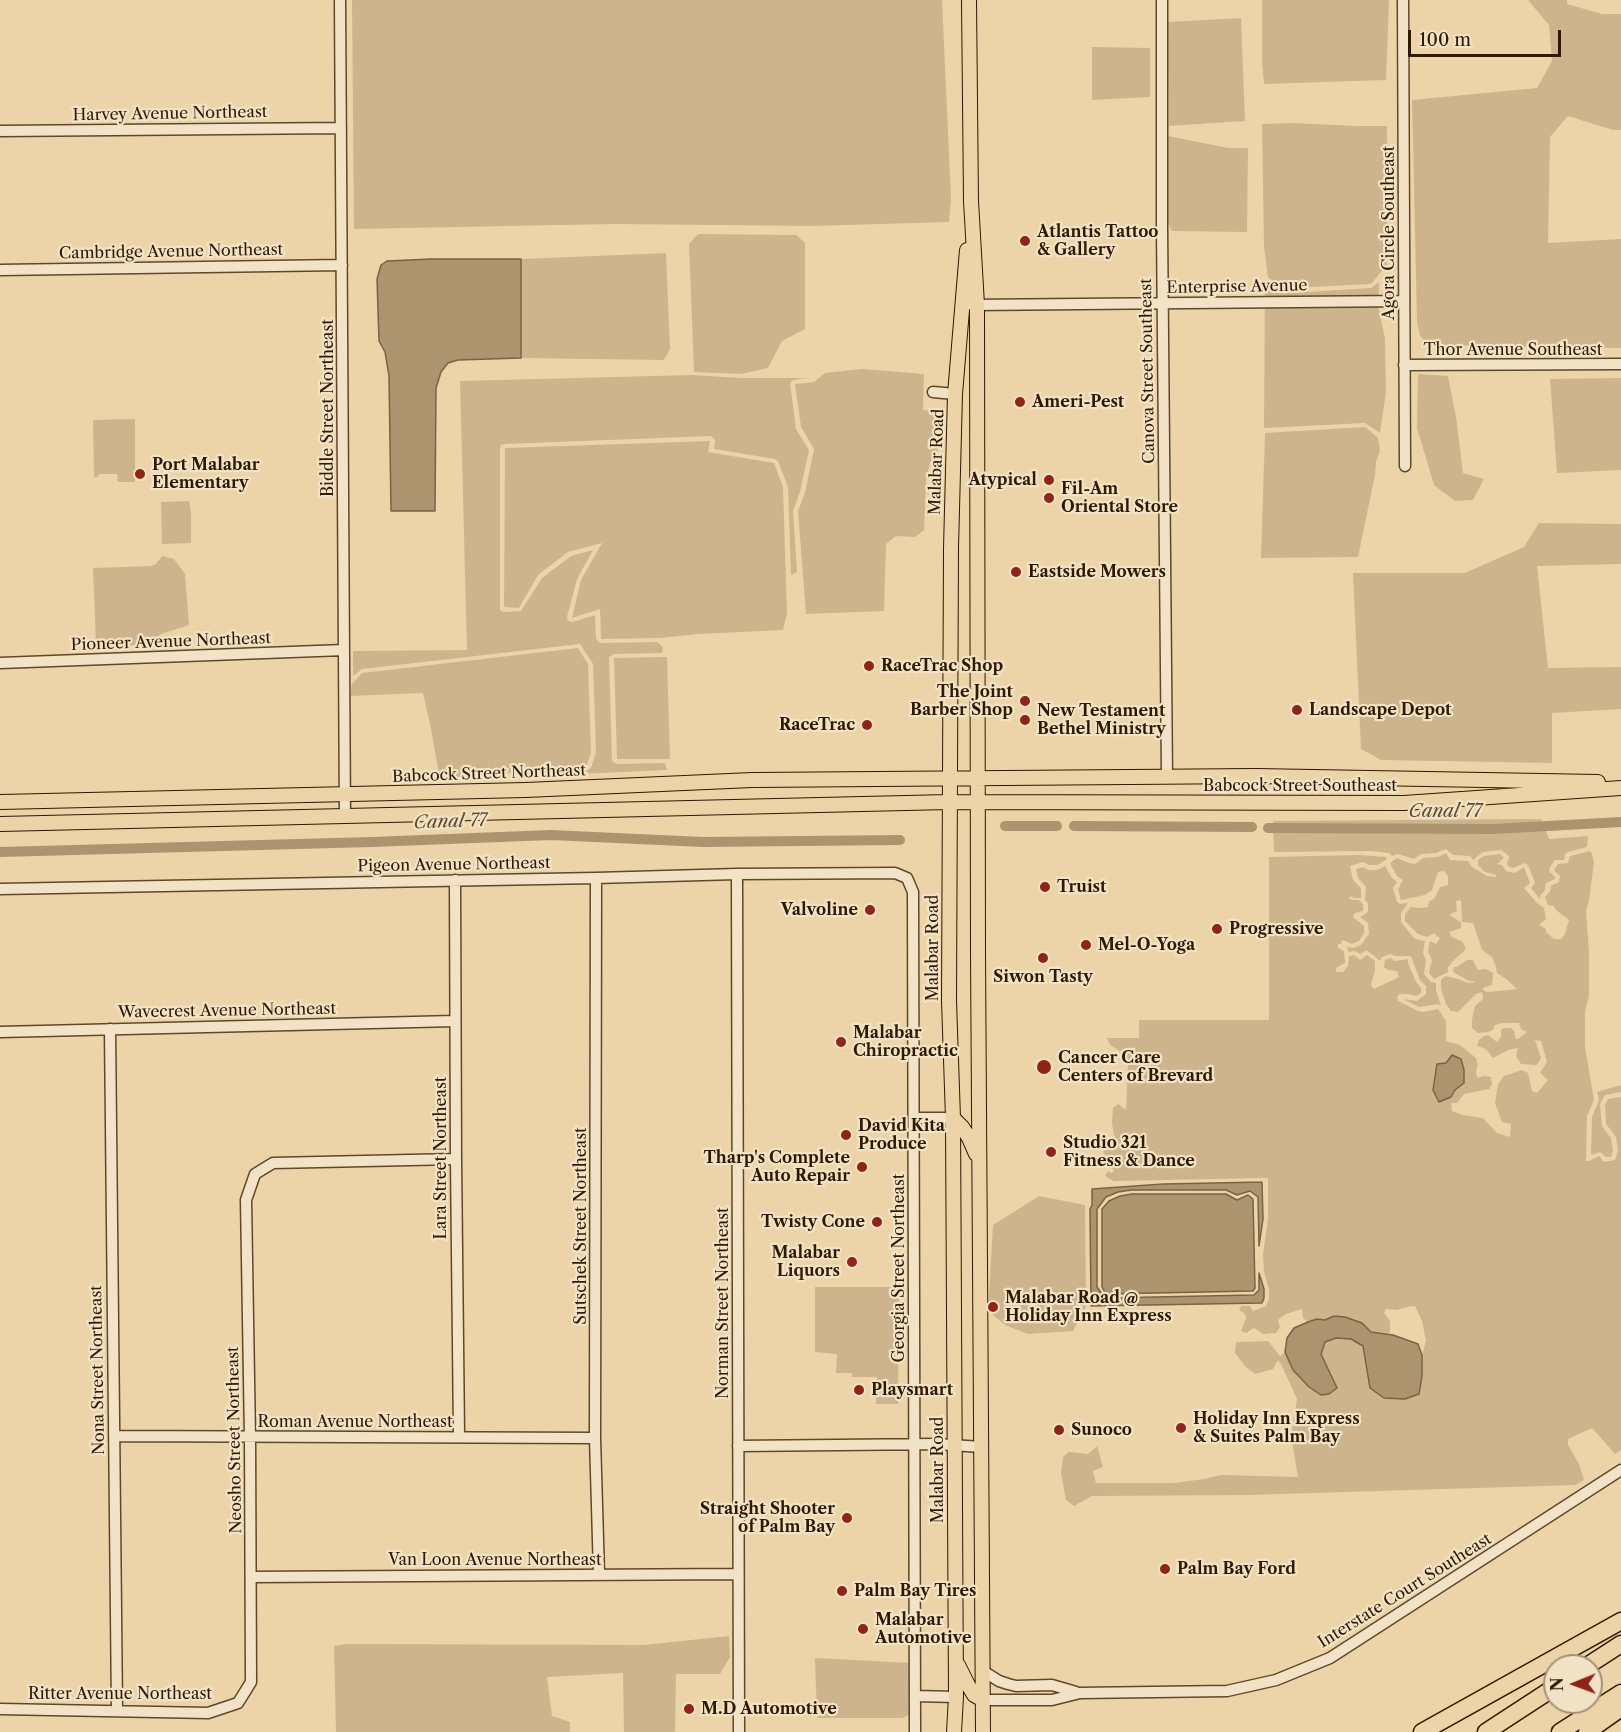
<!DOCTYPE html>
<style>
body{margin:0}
#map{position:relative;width:1621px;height:1732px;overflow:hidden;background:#edd4a8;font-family:"Libre Caslon Text",serif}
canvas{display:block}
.north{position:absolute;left:1543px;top:1654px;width:60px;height:60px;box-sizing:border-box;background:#f3e3c6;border:2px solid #a49277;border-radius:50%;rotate:269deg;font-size:16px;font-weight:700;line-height:24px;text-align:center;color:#2e1901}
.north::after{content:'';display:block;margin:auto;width:21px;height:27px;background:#8f2418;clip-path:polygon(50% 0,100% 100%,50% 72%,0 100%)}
.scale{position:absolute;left:1408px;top:30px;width:153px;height:27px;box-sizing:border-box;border:3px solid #2e1901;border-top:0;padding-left:8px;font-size:18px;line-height:21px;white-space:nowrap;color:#2e1901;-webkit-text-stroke:4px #f3e3c6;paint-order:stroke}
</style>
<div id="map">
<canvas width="1621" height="1732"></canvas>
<div class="north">N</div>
<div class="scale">100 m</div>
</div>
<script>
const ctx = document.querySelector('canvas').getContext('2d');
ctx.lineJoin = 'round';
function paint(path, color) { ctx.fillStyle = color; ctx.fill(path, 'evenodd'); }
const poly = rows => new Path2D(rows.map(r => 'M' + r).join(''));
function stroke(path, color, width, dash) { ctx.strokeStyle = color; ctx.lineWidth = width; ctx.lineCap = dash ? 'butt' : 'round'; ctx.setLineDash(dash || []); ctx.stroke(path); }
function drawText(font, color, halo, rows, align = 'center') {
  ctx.font = font + ' "Libre Caslon Text",serif'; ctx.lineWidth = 4.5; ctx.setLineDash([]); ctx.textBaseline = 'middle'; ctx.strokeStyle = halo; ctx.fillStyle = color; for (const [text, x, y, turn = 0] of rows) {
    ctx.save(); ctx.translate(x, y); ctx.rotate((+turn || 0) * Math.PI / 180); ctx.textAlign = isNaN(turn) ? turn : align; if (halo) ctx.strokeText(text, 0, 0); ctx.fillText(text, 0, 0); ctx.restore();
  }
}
const green = poly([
 [352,0,942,0,951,198,949,222,812,226,614,224,354,229],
 [1262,0,1389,0,1386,80,1264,84,1262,61],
 [1528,0,1567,0,1567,4,1602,14,1621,14,1621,130,1613,130,1568,116,1550,137,1548,243,1621,239,1621,348,1429,345,1420,336,1417,321,1412,100,1537,88,1552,61,1549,25],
 [1241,18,1245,121,1169,126,1168,22],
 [1092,47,1150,48,1150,97,1092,100],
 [1292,123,1358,126,1387,126,1387,265,1371,284,1291,288,1268,278,1264,247,1262,124],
 [1168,136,1228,148,1248,148,1247,232,1172,231,1168,223],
 [698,234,796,235,805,243,805,329,782,341,768,368,741,374,694,372,689,244],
 [666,253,670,349,664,360,521,358,521,259],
 [1265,281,1291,293,1371,288,1379,282,1378,306,1385,338,1386,392,1380,433,1365,423,1264,428],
 [862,369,924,374,923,410,938,412,936,430,938,450,930,463,926,480,924,530,915,537,896,536,886,544,884,611,806,614,798,511,805,493,814,449,801,427,795,384,814,382,825,373],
 [1418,374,1448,376,1456,417,1463,473,1484,479,1473,500,1455,501,1434,485,1417,428],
 [692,375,741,378,809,378,793,380,790,383,796,429,809,450,800,492,793,511,797,572,791,575,788,487,778,461,775,459,714,449,715,440,711,436,505,444,501,445,500,448,500,610,504,612,521,611,542,578,571,556,593,550,577,579,567,617,568,621,573,622,595,615,596,639,600,643,657,642,663,647,662,653,614,654,609,657,612,761,617,764,665,763,667,770,512,777,586,771,591,768,596,752,593,664,580,644,362,669,353,676,353,651,467,650,460,381],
 [1621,378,1621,470,1557,473,1550,379],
 [135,419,135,482,118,482,117,474,99,474,98,477,94,477,93,420],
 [1365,427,1378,438,1380,451,1376,462,1375,475,1358,557,1261,558,1265,433],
 [710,441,708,452,774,463,783,487,787,614,783,630,699,634,660,638,601,639,600,609,572,618,581,580,602,543,568,552,538,575,519,608,504,607,505,448],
 [189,501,191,512,191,543,162,544,161,502],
 [1539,523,1621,524,1621,564,1537,566,1548,668,1621,667,1621,709,1552,713,1552,763,1381,760,1361,749,1353,573,1465,573,1524,547],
 [162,556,174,559,185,574,189,625,161,634,148,646,96,644,93,568,151,566,156,564],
 [578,648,588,664,591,753,586,767,443,778,439,774,431,729,423,693,350,696,352,684,362,673],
 [667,657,670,759,617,759,614,658],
 [1541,819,1549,839,1588,836,1587,847,1568,852,1565,854,1564,860,1555,860,1550,867,1549,871,1555,877,1555,879,1546,883,1545,890,1540,896,1540,899,1531,888,1535,883,1528,865,1524,863,1514,868,1509,867,1507,863,1509,859,1509,856,1501,850,1483,852,1473,860,1470,856,1453,855,1446,849,1436,853,1421,854,1414,859,1398,854,1392,856,1389,853,1371,851,1274,852,1273,821],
 [1590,851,1592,854,1594,862,1589,901,1586,910,1589,952,1589,996,1585,1011,1585,1047,1594,1100,1587,1116,1586,1161,1589,1161,1599,1156,1604,1162,1615,1160,1618,1151,1616,1137,1606,1124,1605,1105,1608,1099,1621,1097,1621,1450,1615,1454,1592,1428,1568,1439,1568,1445,1579,1464,1584,1480,1575,1485,1249,1495,1092,1496,1074,1506,1066,1500,1061,1473,1063,1457,1069,1452,1088,1454,1097,1446,1103,1467,1093,1471,1096,1483,1174,1483,1204,1479,1221,1475,1298,1477,1291,1435,1297,1399,1281,1364,1278,1360,1273,1369,1255,1374,1245,1366,1235,1353,1236,1342,1268,1341,1280,1356,1285,1352,1293,1370,1337,1388,1320,1354,1325,1342,1336,1338,1351,1339,1363,1346,1370,1388,1422,1376,1422,1355,1426,1341,1422,1321,1415,1306,1407,1307,1397,1310,1386,1309,1384,1313,1390,1321,1390,1333,1371,1332,1362,1323,1345,1317,1334,1316,1325,1320,1317,1319,1308,1322,1303,1318,1302,1309,1286,1314,1278,1320,1280,1327,1276,1333,1263,1334,1254,1328,1246,1333,1241,1331,1246,1318,1245,1314,1239,1310,1241,1306,1250,1306,1253,1311,1266,1306,1269,1299,1269,1289,1264,1272,1263,1254,1268,1219,1268,1178,1114,1181,1108,1178,1105,1175,1108,1171,1111,1173,1114,1171,1109,1162,1110,1156,1105,1155,1103,1152,1106,1148,1114,1148,1114,1142,1117,1140,1114,1135,1112,1123,1113,1108,1118,1104,1126,1110,1128,1061,1125,1054,1110,1045,1107,1038,1139,1038,1139,1020,1269,1020,1269,857,1357,855,1387,857,1386,860,1377,865,1369,865,1363,862,1350,866,1353,880,1361,888,1361,898,1354,898,1350,896,1349,898,1352,900,1359,900,1363,904,1363,911,1355,913,1353,917,1364,926,1364,933,1359,941,1352,944,1342,940,1341,944,1338,944,1338,948,1344,951,1345,963,1336,968,1336,972,1343,972,1348,966,1349,956,1354,955,1360,960,1367,955,1375,961,1375,970,1371,985,1374,989,1399,977,1397,971,1388,970,1384,967,1385,960,1391,958,1394,961,1408,959,1408,963,1416,982,1421,988,1421,993,1416,996,1409,994,1400,994,1397,997,1398,1001,1418,1011,1423,1012,1438,1009,1446,1021,1446,1041,1460,1045,1476,1058,1478,1065,1476,1071,1477,1078,1484,1076,1491,1077,1492,1085,1489,1089,1464,1094,1457,1103,1451,1103,1452,1111,1463,1115,1483,1118,1497,1133,1510,1137,1511,1124,1502,1122,1495,1103,1498,1084,1504,1076,1522,1070,1528,1073,1532,1091,1537,1093,1548,1080,1540,1073,1547,1062,1541,1041,1535,1040,1541,1058,1537,1065,1521,1064,1516,1056,1518,1048,1508,1050,1493,1058,1486,1049,1477,1046,1479,1040,1484,1036,1488,1035,1497,1042,1501,1037,1501,1030,1504,1028,1511,1028,1514,1031,1516,1039,1518,1039,1527,1032,1521,1029,1519,1023,1503,1023,1495,1025,1493,1030,1488,1032,1478,1033,1472,1028,1472,1019,1475,1006,1483,999,1482,992,1476,994,1458,1012,1451,1011,1446,1004,1441,989,1441,980,1445,976,1458,979,1468,983,1475,982,1475,981,1469,981,1453,972,1454,967,1457,967,1467,960,1473,960,1478,970,1486,969,1493,973,1492,985,1483,988,1484,991,1488,992,1517,989,1505,978,1497,973,1495,964,1492,957,1482,950,1473,923,1462,922,1461,900,1456,901,1457,911,1449,915,1461,922,1461,928,1449,932,1452,937,1463,942,1466,949,1453,961,1448,967,1448,972,1434,979,1429,973,1432,960,1428,952,1430,941,1436,944,1440,938,1434,933,1427,937,1418,934,1405,921,1405,914,1411,907,1419,908,1428,907,1429,901,1434,899,1440,887,1448,885,1448,876,1444,871,1438,872,1432,890,1425,895,1401,900,1398,889,1403,880,1397,876,1390,863,1397,858,1409,863,1415,864,1423,858,1438,857,1446,853,1450,860,1468,861,1472,867,1487,876,1496,877,1496,875,1485,872,1478,865,1478,860,1484,856,1500,854,1504,858,1497,864,1502,865,1506,871,1515,873,1524,867,1530,883,1524,888,1537,903,1544,908,1546,919,1539,925,1545,928,1547,933,1554,939,1561,939,1565,934,1569,920,1556,910,1554,906,1548,905,1545,897,1550,891,1551,886,1559,882,1560,876,1554,870,1558,864,1568,863,1570,856],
 [1385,866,1392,878,1397,882,1393,888,1397,902,1400,904,1408,903,1401,913,1401,922,1414,938,1419,940,1425,941,1423,953,1426,960,1424,974,1431,982,1436,983,1436,990,1441,1006,1438,1004,1419,1007,1403,999,1417,1001,1426,994,1426,986,1420,980,1411,956,1396,956,1390,954,1382,957,1380,961,1368,951,1365,951,1360,954,1355,951,1349,952,1347,947,1353,948,1361,945,1369,934,1368,923,1360,917,1368,912,1368,903,1365,900,1366,887,1358,878,1356,869,1363,867,1368,870,1377,870],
 [1621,1085,1621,1092,1605,1095,1600,1104,1602,1126,1611,1138,1613,1151,1611,1157,1606,1157,1600,1152,1591,1155,1592,1117,1599,1100,1597,1092],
 [1039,1196,1085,1205,1086,1307,1073,1331,1028,1334,1005,1325,988,1311,993,1225],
 [815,1287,899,1287,898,1404,876,1404,877,1377,852,1377,852,1373,836,1373,837,1354,815,1352],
 [729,1636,730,1657,720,1674,676,1674,675,1732,624,1732,623,1673,547,1677,552,1716,570,1722,570,1732,336,1732,334,1646,346,1644,644,1645],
 [815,1658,911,1663,911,1713,903,1718,817,1718]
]);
const water = poly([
 [431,259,521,259,521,358,458,360,448,363,441,372,436,388,435,511,391,511,389,376,385,352,379,341,377,279,381,265,387,261,431,259],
 [1452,1055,1461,1059,1464,1070,1464,1083,1455,1090,1451,1097,1439,1102,1433,1090,1437,1064,1446,1063,1452,1055],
 [1262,1182,1263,1219,1259,1246,1258,1197,1250,1191,1237,1195,1226,1190,1132,1190,1118,1192,1106,1197,1097,1209,1097,1287,1105,1298,1254,1295,1259,1290,1259,1273,1264,1289,1264,1298,1262,1303,1091,1306,1090,1209,1092,1205,1092,1189,1163,1184,1262,1182],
 [1132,1194,1226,1194,1237,1200,1248,1195,1253,1199,1255,1288,1253,1291,1106,1294,1102,1287,1102,1209,1109,1201,1120,1196,1132,1194],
 [1334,1316,1345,1317,1362,1323,1371,1332,1393,1335,1418,1344,1422,1355,1422,1376,1419,1394,1405,1399,1384,1398,1370,1388,1363,1346,1351,1339,1336,1338,1325,1342,1321,1354,1337,1388,1329,1394,1321,1395,1309,1387,1293,1370,1285,1352,1287,1338,1294,1328,1308,1322,1317,1319,1325,1320,1334,1316]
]);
const canal = poly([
 [1005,826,1057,826],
 [1074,826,1252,827],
 [1268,828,1493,829,1621,822],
 [0,852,372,842,551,835,703,842,900,840]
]);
const minor = poly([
 [340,0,345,817],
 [1162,0,1162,227,1167,777],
 [1403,0,1405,466],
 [0,131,341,128],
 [0,270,342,265],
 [972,305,1404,301],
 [1404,365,1621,364],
 [933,392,955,394],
 [0,663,344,650],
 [737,874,739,1732],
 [596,878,595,1438,599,1574],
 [455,880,456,1159,459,1436],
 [0,889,596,878,737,874,895,873,907,878,913,892,915,1732],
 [110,1029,117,1710],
 [0,1032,455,1021],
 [914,1118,953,1118],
 [114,1436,595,1438],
 [738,1446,936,1444,982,1447],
 [252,1577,738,1574],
 [983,1671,999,1681,1008,1684,1016,1686,1052,1685,1076,1692],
 [915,1696,956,1697],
 [983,1700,1052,1700,1080,1693,1227,1691,1276,1680,1330,1658,1621,1470],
 [0,1709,208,1713,238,1703,251,1682,250,1438,246,1200,255,1174,273,1163,456,1159]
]);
const major = poly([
 [969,0,971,201,977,305,978,952,983,1732],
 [0,802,526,790,752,780,1256,776,1598,782],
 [0,824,949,802,1404,803,1621,788],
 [953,1118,962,1127,968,1136,976,1154],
 [958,1665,968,1685,974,1695,983,1700],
 [954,1732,956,1697,953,1118,949,1001,951,548,955,394,967,250]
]);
const highway = poly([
 [1587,1666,1621,1644],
 [1422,1732,1621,1621],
 [1486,1732,1555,1687],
 [1560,1732,1621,1693],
 [1587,1732,1621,1708]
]);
const markers = [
 [1025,241,6,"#8f2418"],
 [1020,402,6,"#8f2418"],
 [140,474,6,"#8f2418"],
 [1049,480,6,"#8f2418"],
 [1049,498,6,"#8f2418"],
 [1016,572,6,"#8f2418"],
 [869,666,6,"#8f2418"],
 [1025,701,6,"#8f2418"],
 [1297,710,6,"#8f2418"],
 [1025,720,6,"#8f2418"],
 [867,725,6,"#8f2418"],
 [1045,887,6,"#8f2418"],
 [870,910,6,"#8f2418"],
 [1217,929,6,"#8f2418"],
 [1086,945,6,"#8f2418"],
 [1043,958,6,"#8f2418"],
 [841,1042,6,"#8f2418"],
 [1044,1067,8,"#8f2418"],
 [846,1135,6,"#8f2418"],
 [1051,1152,6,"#8f2418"],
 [862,1167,6,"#8f2418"],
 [877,1222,6,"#8f2418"],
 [852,1262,6,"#8f2418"],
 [993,1307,6,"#8f2418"],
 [859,1390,6,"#8f2418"],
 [1181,1428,6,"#8f2418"],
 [1059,1430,6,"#8f2418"],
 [847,1518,6,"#8f2418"],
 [1165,1569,6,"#8f2418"],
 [842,1591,6,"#8f2418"],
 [863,1629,6,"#8f2418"],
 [689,1709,6,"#8f2418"]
];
const streetNames = [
 ["Harvey Avenue Northeast",170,114,-1],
 ["Agora Circle Southeast",1389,233,-90],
 ["Cambridge Avenue Northeast",171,252,-1],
 ["Enterprise Avenue",1237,287,-1],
 ["Thor Avenue Southeast",1513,350],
 ["Canova Street Southeast",1148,371,-91],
 ["Biddle Street Northeast",328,408,-90],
 ["Malabar Road",937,462,-88],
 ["Pioneer Avenue Northeast",171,642,-2],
 ["Babcock Street Northeast",489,774,-2],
 ["Babcock Street Southeast",1300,786],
 ["Pigeon Avenue Northeast",454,865,-1],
 ["Malabar Road",933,948,-90],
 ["Wavecrest Avenue Northeast",227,1011,-1],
 ["Lara Street Northeast",441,1158,-90],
 ["Sutschek Street Northeast",581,1226,-90],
 ["Georgia Street Northeast",899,1268,-90],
 ["Norman Street Northeast",723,1303,-90],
 ["Nona Street Northeast",98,1370,-91],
 ["Roman Avenue Northeast",355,1422],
 ["Neosho Street Northeast",235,1440,-91],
 ["Malabar Road",938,1470,-90],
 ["Van Loon Avenue Northeast",495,1560],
 ["Interstate Court Southeast",1405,1591,-32],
 ["Ritter Avenue Northeast",120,1694]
];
const poiNames = [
 ["Atlantis Tattoo",1037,232],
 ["& Gallery",1037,250],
 ["Ameri-Pest",1032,402],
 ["Port Malabar",152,465],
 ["Elementary",152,483],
 ["Atypical",1037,480,"right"],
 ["Fil-Am",1061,489],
 ["Oriental Store",1061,507],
 ["Eastside Mowers",1028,572],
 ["RaceTrac Shop",881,666],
 ["The Joint",1013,692,"right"],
 ["Barber Shop",1013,710,"right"],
 ["Landscape Depot",1309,710],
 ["New Testament",1037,711],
 ["Bethel Ministry",1037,729],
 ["RaceTrac",855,725,"right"],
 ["Truist",1057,887],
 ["Valvoline",858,910,"right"],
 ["Progressive",1229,929],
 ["Mel-O-Yoga",1098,945],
 ["Siwon Tasty",1043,977,"center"],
 ["Malabar",853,1033],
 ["Chiropractic",853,1051],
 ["Cancer Care",1058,1058],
 ["Centers of Brevard",1058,1076],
 ["David Kita",858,1126],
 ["Produce",858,1144],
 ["Studio 321",1063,1143],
 ["Fitness & Dance",1063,1161],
 ["Tharp's Complete",850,1158,"right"],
 ["Auto Repair",850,1176,"right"],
 ["Twisty Cone",865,1222,"right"],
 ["Malabar",840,1253,"right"],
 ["Liquors",840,1271,"right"],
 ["Malabar Road @",1005,1298],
 ["Holiday Inn Express",1005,1316],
 ["Playsmart",871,1390],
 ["Holiday Inn Express",1193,1419],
 ["& Suites Palm Bay",1193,1437],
 ["Sunoco",1071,1430],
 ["Straight Shooter",835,1509,"right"],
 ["of Palm Bay",835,1527,"right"],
 ["Palm Bay Ford",1177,1569],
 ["Palm Bay Tires",854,1591],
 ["Malabar",875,1620],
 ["Automotive",875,1638],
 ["M.D Automotive",701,1709]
];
const waterNames = [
 ["Canal 77",1445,812],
 ["Canal 77",450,822,-2]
];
paint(green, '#cdb48c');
paint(water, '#ac946f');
stroke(water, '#7a6343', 1.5);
stroke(canal, '#ac946f', 10);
stroke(minor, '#5e482b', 13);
stroke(major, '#2e1901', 16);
stroke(highway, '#2e1901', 19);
stroke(minor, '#f3e3c6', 10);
stroke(major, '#edd4a8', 14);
stroke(highway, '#edd4a8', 16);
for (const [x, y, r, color] of markers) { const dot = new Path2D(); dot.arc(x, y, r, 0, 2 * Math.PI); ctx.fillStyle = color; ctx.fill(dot); stroke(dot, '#f3e3c6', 2); }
drawText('16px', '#2e1901', '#f3e3c6', streetNames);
drawText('bold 16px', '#2e1901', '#f3e3c6', poiNames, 'left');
drawText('italic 18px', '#604a2d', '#f3e3c6', waterNames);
</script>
